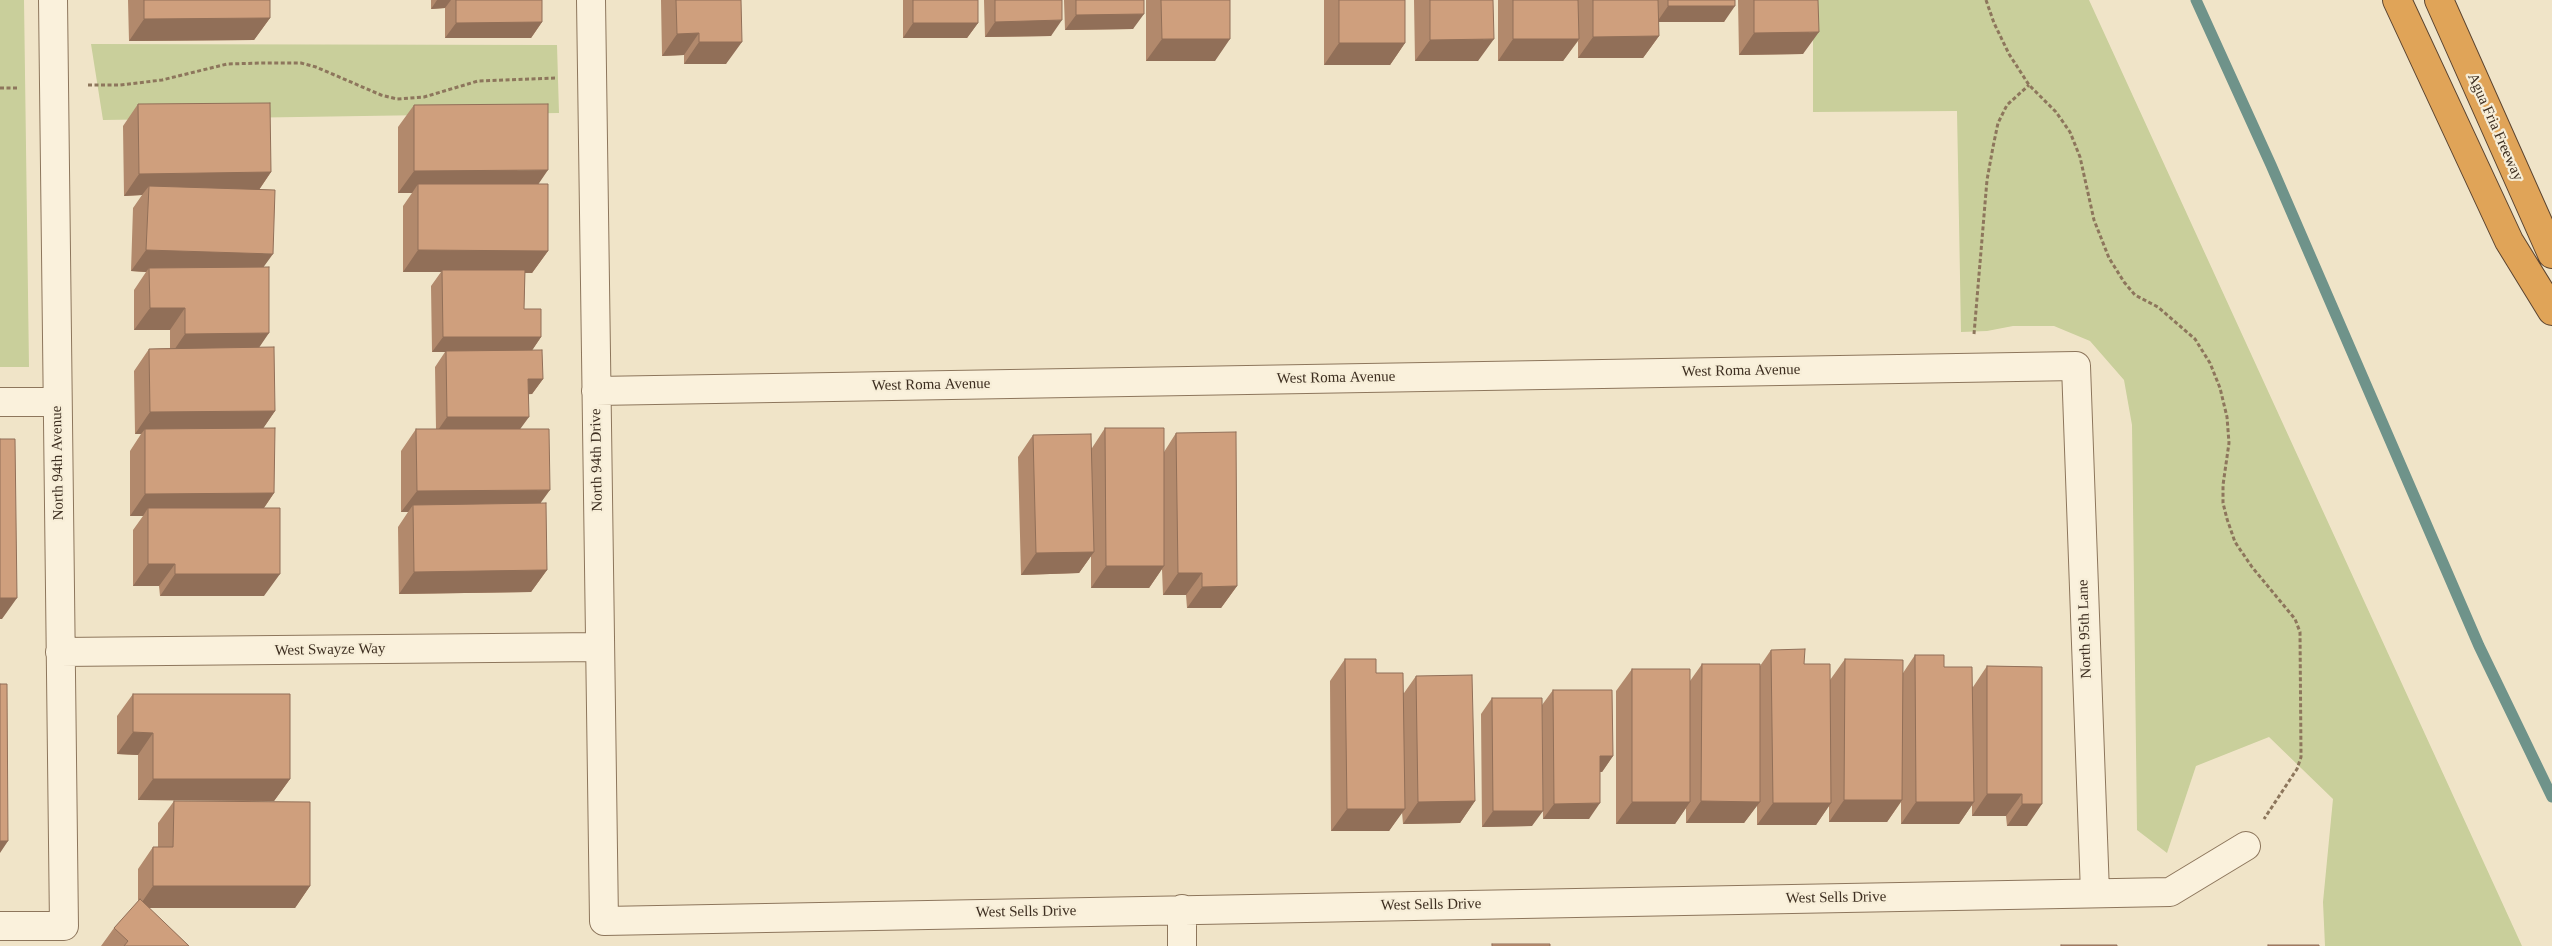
<!DOCTYPE html>
<style>
body{margin:0}
canvas{display:block;background:#f0e4c8}
</style>
<canvas width="2552" height="946"></canvas>
<script>
const ctx = document.querySelector('canvas').getContext('2d');
ctx.lineJoin = 'round';
function paint(path, color) { ctx.fillStyle = color; ctx.fill(path, 'evenodd'); }
const poly = rows => new Path2D(rows.map(r => 'M' + r).join(''));
function stroke(path, color, width, dash) { ctx.strokeStyle = color; ctx.lineWidth = width; ctx.lineCap = dash ? 'butt' : 'round'; ctx.setLineDash(dash || []); ctx.stroke(path); }
function drawText(font, color, halo, rows, align = 'center') {
  ctx.font = font + ' Georgia,serif'; ctx.lineWidth = 4.5; ctx.setLineDash([]); ctx.textBaseline = 'middle'; ctx.strokeStyle = halo; ctx.fillStyle = color; for (const [text, x, y, turn = 0] of rows) {
    ctx.save(); ctx.translate(x, y); ctx.rotate((+turn || 0) * Math.PI / 180); ctx.textAlign = isNaN(turn) ? turn : align; if (halo) ctx.strokeText(text, 0, 0); ctx.fillText(text, 0, 0); ctx.restore();
  }
}
const green = poly([
 [0,0,24,0,29,367,0,367],
 [1813,0,2089,0,2522,946,2325,946,2323,902,2333,799,2269,737,2196,766,2167,853,2137,830,2132,425,2124,380,2090,341,2054,326,2013,326,1987,331,1961,332,1957,111,1813,112],
 [91,44,557,45,559,113,103,120]
]);
const stream = poly([
 [2196,0,2271,165,2479,646,2552,797]
]);
const path = poly([
 [1986,0,1994,23,2009,54,2029,85,2056,112,2070,132,2080,157,2094,220,2109,258,2124,282,2135,295,2158,307,2195,339,2210,363,2220,388,2227,417,2229,443,2223,485,2223,503,2227,519,2235,542,2252,567,2295,619,2300,632,2301,757,2297,769,2264,819],
 [88,85,120,85,162,80,227,64,263,63,301,63,316,67,381,95,397,99,424,97,478,81,557,78],
 [0,88,19,88],
 [1974,334,1987,180,1993,147,1998,123,2007,105,2029,85]
]);
const minor = poly([
 [591,0,604,921,2170,892,2246,846],
 [596,391,2076,366,2095,893],
 [0,402,57,402],
 [60,652,600,647],
 [1182,909,1182,946],
 [0,926,64,926,53,0]
]);
const highway = poly([
 [2397,0,2509,241,2552,311],
 [2439,0,2552,254]
]);
const wall = poly([
 [128,0,270,0,270,18,254,40,129,41],
 [431,0,542,0,542,22,531,38,445,38,445,8,431,9],
 [661,0,741,0,726,64,684,64,684,55,662,56],
 [903,0,978,0,978,23,967,38,903,38],
 [984,0,1062,0,1051,36,985,37],
 [1064,0,1144,0,1133,29,1065,30],
 [1146,0,1230,0,1215,61,1146,61],
 [1324,0,1405,0,1405,43,1390,65,1324,65],
 [1414,0,1493,0,1478,61,1415,61],
 [1498,0,1735,0,1724,22,1658,22,1659,36,1643,58,1578,58,1578,41,1563,61,1498,61],
 [1738,0,1818,0,1803,54,1739,55],
 [138,104,271,172,259,190,264,267,259,347,275,411,263,428,274,493,264,508,264,596,160,596,159,586,133,586,133,530,143,516,130,516,130,451,141,434,135,434,134,371,149,349,170,348,170,330,134,330,134,290,146,272,131,271,133,208,142,195,124,196,123,126],
 [414,105,539,184,548,251,532,273,525,273,524,309,541,337,532,350,543,379,532,394,528,394,520,429,541,503,547,570,531,592,399,594,398,527,408,512,401,512,401,451,416,429,436,429,435,367,445,352,432,352,431,286,441,272,403,272,403,206,412,193,398,193,398,127],
 [1105,428,1164,452,1176,433,1237,586,1221,608,1187,608,1186,595,1163,595,1162,569,1149,588,1091,588,1091,556,1079,573,1021,575,1018,457,1033,435,1092,448],
 [1771,650,1804,664,1830,680,1845,659,1903,673,1915,655,1944,667,1973,687,1987,666,2042,667,2027,826,2007,826,2006,816,1972,816,1972,805,1959,824,1901,824,1901,802,1887,822,1829,822,1829,806,1816,825,1757,825,1757,805,1744,823,1686,823,1686,808,1675,824,1616,824,1616,691,1632,669,1690,681,1702,664,1760,666],
 [1345,659,1376,673,1404,693,1416,676,1475,801,1460,823,1403,824,1402,812,1389,831,1331,831,1330,681],
 [1553,690,1613,756,1602,772,1600,772,1589,819,1543,819,1542,705],
 [133,694,290,779,274,801,138,800,138,755,117,754,117,716],
 [1492,698,1532,826,1482,827,1481,714],
 [174,801,310,886,295,908,149,908,189,946,101,946,114,928,138,902,138,869,153,847,158,847,158,823]
]);
const shadedWall = poly([
 [437,0,451,0,445,8,431,9],
 [1668,6,1735,6,1724,22,1657,22],
 [1144,14,1133,29,1065,30,1076,15],
 [270,18,254,40,129,41,144,19],
 [1062,20,1051,36,985,37,995,22],
 [542,22,531,38,445,38,456,23],
 [913,23,978,23,967,38,903,38],
 [1819,32,1803,54,1739,55,1754,33],
 [699,33,684,55,662,56,677,34],
 [1659,36,1643,58,1578,58,1593,37],
 [1162,39,1230,39,1215,61,1146,61],
 [1494,39,1478,61,1415,61,1430,40],
 [1513,39,1579,39,1563,61,1498,61],
 [699,42,742,42,726,64,684,64],
 [1339,43,1405,43,1390,65,1324,65],
 [548,170,533,192,418,184,412,193,398,193,414,171],
 [271,172,256,194,149,186,142,195,124,196,139,174],
 [146,250,273,254,257,276,149,268,146,272,131,271],
 [418,250,548,251,532,273,442,272,442,270,441,272,403,272],
 [150,308,185,308,170,330,134,330],
 [269,333,254,355,170,356,185,334],
 [443,337,541,337,531,352,432,352],
 [528,379,543,379,532,394,517,395],
 [275,411,260,433,145,429,141,434,135,434,150,412],
 [447,417,529,417,518,432,436,433],
 [550,490,534,512,413,505,408,512,401,512,417,491],
 [274,493,259,515,148,508,143,516,130,516,145,494],
 [1094,552,1079,573,1021,575,1036,553],
 [148,564,175,564,159,586,133,586],
 [1106,566,1164,566,1149,588,1091,588],
 [547,570,531,592,399,594,414,572],
 [1178,573,1202,573,1186,595,1163,595],
 [175,574,280,574,264,596,160,596],
 [1237,586,1221,608,1187,608,1202,587],
 [0,598,17,598,2,619,0,619],
 [133,732,153,733,138,755,117,754],
 [1600,756,1613,756,1602,772,1589,771],
 [153,779,290,779,274,801,138,800],
 [1987,794,2022,794,2006,816,1972,816],
 [1844,800,1902,800,1887,822,1829,822],
 [1475,801,1460,823,1403,824,1418,802],
 [1701,801,1760,802,1744,823,1686,823],
 [1632,802,1690,802,1675,824,1616,824],
 [1916,802,1974,802,1959,824,1901,824],
 [1600,803,1589,819,1543,819,1554,804],
 [1773,803,1831,803,1816,825,1757,825],
 [2022,804,2042,804,2027,826,2007,826],
 [1347,809,1405,809,1389,831,1331,831],
 [1493,811,1543,811,1532,826,1482,827],
 [0,841,8,841,0,853],
 [153,886,310,886,295,908,138,908]
]);
const building = poly([
 [144,0,270,0,270,18,144,19,144,0],
 [456,0,542,0,542,22,456,23,456,0],
 [676,0,741,0,742,42,699,42,699,33,677,34,676,0],
 [913,0,978,0,978,23,913,23,913,0],
 [995,0,1062,0,1062,20,995,22,995,0],
 [1076,0,1144,0,1144,14,1076,15,1076,0],
 [1161,0,1230,0,1230,39,1162,39,1161,0],
 [1339,0,1405,0,1405,43,1339,43,1339,0],
 [1430,0,1493,0,1494,39,1430,40,1430,0],
 [1513,0,1578,0,1579,39,1513,39,1513,0],
 [1593,0,1658,0,1659,36,1593,37,1593,0],
 [1668,0,1735,0,1735,6,1668,6,1668,0],
 [1754,0,1818,0,1819,32,1754,33,1754,0],
 [270,103,271,172,139,174,138,104,270,103],
 [548,104,548,170,414,171,414,105,548,104],
 [418,184,548,184,548,251,418,250,418,184],
 [149,186,275,190,273,254,146,250,149,186],
 [269,267,269,333,185,334,185,308,150,308,149,268,269,267],
 [442,270,525,270,524,309,541,309,541,337,443,337,442,270],
 [274,347,275,411,150,412,149,349,274,347],
 [542,350,543,379,528,379,529,417,447,417,446,351,542,350],
 [275,428,274,493,145,494,145,429,275,428],
 [1105,428,1164,428,1164,566,1106,566,1105,428],
 [416,429,549,429,550,490,417,491,416,429],
 [1236,432,1237,586,1202,587,1202,573,1178,573,1176,433,1236,432],
 [1091,434,1094,552,1036,553,1033,435,1091,434],
 [0,439,15,439,17,598,0,598,0,439],
 [546,503,547,570,414,572,413,505,546,503],
 [148,508,280,508,280,574,175,574,175,564,148,564,148,508],
 [1805,649,1804,664,1830,664,1831,803,1773,803,1771,650,1805,649],
 [1915,655,1944,655,1944,667,1972,667,1974,802,1916,802,1915,655],
 [1345,659,1376,659,1376,673,1403,673,1405,809,1347,809,1345,659],
 [1845,659,1903,660,1902,800,1844,800,1845,659],
 [1702,664,1760,664,1760,802,1701,801,1702,664],
 [1987,666,2042,667,2042,804,2022,804,2022,794,1987,794,1987,666],
 [1632,669,1690,669,1690,802,1632,802,1632,669],
 [1472,675,1475,801,1418,802,1416,676,1472,675],
 [0,684,7,684,8,841,0,841,0,684],
 [1553,690,1612,690,1613,756,1600,756,1600,803,1554,804,1553,690],
 [133,694,290,694,290,779,153,779,153,733,133,732,133,694],
 [1492,698,1542,698,1543,811,1493,811,1492,698],
 [174,801,310,802,310,886,153,886,153,847,173,847,174,801],
 [140,899,189,946,124,946,128,941,114,928,140,899],
 [1492,944,1550,944,1550,946,1492,946,1492,944],
 [2061,945,2117,945,2117,946,2061,946,2061,945],
 [2268,945,2319,945,2319,946,2268,946,2268,945]
]);
const streetNames = [
 ["Agua Fria Freeway",2495,127,66],
 ["West Roma Avenue",1741,371,-1],
 ["West Roma Avenue",1336,378,-1],
 ["West Roma Avenue",931,385,-1],
 ["North 94th Drive",597,460,-91],
 ["North 94th Avenue",58,463,-91],
 ["North 95th Lane",2085,629,-92],
 ["West Swayze Way",330,650,-1],
 ["West Sells Drive",1836,898,-1],
 ["West Sells Drive",1431,905,-1],
 ["West Sells Drive",1026,912,-1]
];
paint(green, '#c9cf9b');
stroke(stream, '#6f938a', 11);
stroke(minor, '#8d765c', 30);
stroke(highway, '#5b4430', 30);
stroke(path, '#8d765c', 3, [4, 2.5]);
stroke(minor, '#faf1dc', 28);
stroke(highway, '#e0a458', 28);
paint(wall, '#b2896c');
paint(shadedWall, '#916f58');
paint(building, '#cf9f7d');
stroke(building, '#916f58', 1);
drawText('15px', '#3d2e20', '#f7eed8', streetNames);
</script>
